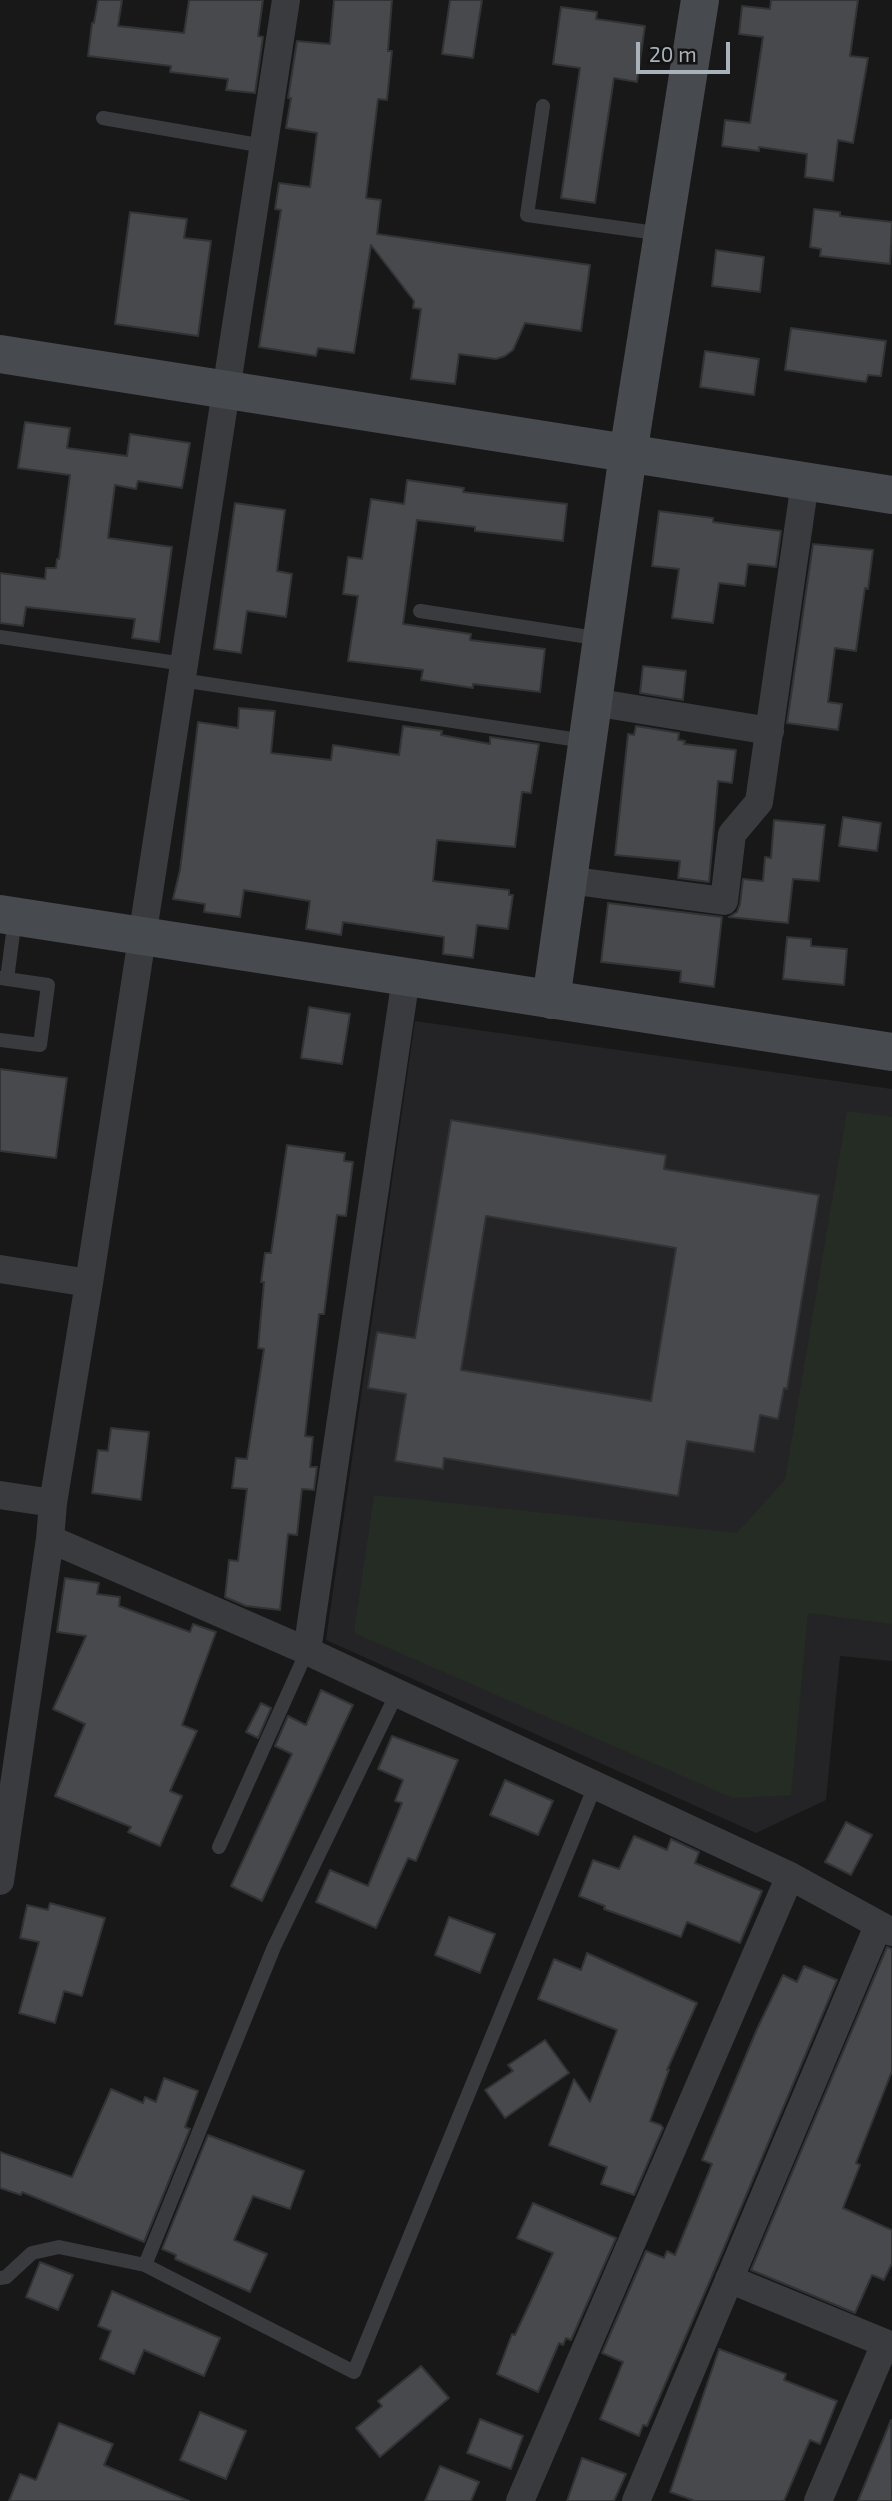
<!DOCTYPE html>
<style>
body{margin:0}
#map{position:relative;width:892px;height:2501px;overflow:hidden;background:#181819;font-family:"Exo 2",sans-serif}
canvas{display:block}
.scale{position:absolute;left:636px;top:42px;width:94px;height:32px;box-sizing:border-box;border:4px solid #aab2b9;border-top:0;padding-left:9px;font-size:21px;line-height:24px;white-space:nowrap;color:#aab2b9;-webkit-text-stroke:5px #131314;paint-order:stroke}
</style>
<div id="map">
<canvas width="892" height="2501"></canvas>
<div class="scale">20 m</div>
</div>
<script>
const ctx = document.querySelector('canvas').getContext('2d');
ctx.lineJoin = 'round';
function paint(path, color) { ctx.fillStyle = color; ctx.fill(path, 'evenodd'); }
const poly = rows => new Path2D(rows.map(r => 'M' + r).join(''));
function stroke(path, color, width, dash) { ctx.strokeStyle = color; ctx.lineWidth = width; ctx.lineCap = dash ? 'butt' : 'round'; ctx.setLineDash(dash || []); ctx.stroke(path); }
const built = poly([
 [415,1021,892,1089,892,1661,840,1656,826,1800,756,1833,326,1640]
]);
const green = poly([
 [847,1111,892,1117,892,1624,808,1613,791,1795,733,1798,354,1633,374,1495,737,1533,785,1480]
]);
const building = poly([
 [98,0,122,0,118,26,184,33,189,0,263,0,258,36,263,37,255,93,226,90,228,79,170,72,171,66,88,56,92,23,94,23,98,0],
 [334,0,392,0,388,51,392,51,387,100,378,99,366,198,381,200,377,234,590,265,581,331,525,323,513,350,505,356,496,359,459,354,455,384,411,379,421,309,413,308,414,301,371,245,354,353,318,348,316,356,259,347,281,210,275,209,279,183,310,187,317,133,286,128,291,98,288,98,297,41,330,44,334,0],
 [450,0,482,0,473,58,442,54,450,0],
 [771,0,858,0,850,56,868,58,853,143,838,140,833,181,805,177,807,154,759,147,759,151,722,146,725,120,750,123,763,37,739,34,742,6,770,9,771,0],
 [561,7,597,12,596,19,645,26,637,82,614,78,595,203,561,198,580,68,553,64,561,7],
 [814,209,840,212,840,216,892,222,890,264,820,256,821,249,810,247,814,209],
 [130,212,187,219,184,238,211,241,198,336,115,324,130,212],
 [716,250,764,257,760,292,712,286,716,250],
 [791,328,886,341,881,376,868,375,866,382,785,370,791,328],
 [705,351,759,359,754,395,700,387,705,351],
 [25,422,70,428,67,448,127,456,130,434,190,443,182,488,138,481,136,489,115,485,108,538,172,547,159,642,132,638,135,619,26,607,23,626,0,623,0,573,45,579,46,568,56,568,57,559,59,559,70,475,18,468,25,422],
 [407,480,464,488,463,492,567,504,563,541,475,531,475,527,417,520,403,624,471,634,470,640,545,649,540,692,473,684,473,688,421,680,423,670,348,661,358,596,343,594,348,557,362,559,371,499,404,504,407,480],
 [235,503,285,510,277,571,292,574,286,617,247,611,241,653,214,649,235,503],
 [659,511,713,518,713,522,781,531,776,567,748,564,745,586,719,583,713,623,672,618,679,569,652,566,659,511],
 [813,544,873,550,868,589,865,588,856,651,835,648,828,702,842,704,838,730,787,723,813,544],
 [643,666,686,671,683,700,640,693,643,666],
 [239,708,275,711,271,753,331,760,333,745,399,755,403,726,442,731,441,735,490,744,490,737,539,744,531,793,522,792,515,847,437,840,433,881,509,890,509,895,513,895,508,929,477,925,473,958,443,954,444,937,343,922,341,935,306,929,310,901,244,890,240,917,204,912,205,904,173,899,180,870,198,722,238,728,239,708],
 [636,726,679,733,678,740,685,741,684,744,736,750,732,783,718,781,709,882,678,878,680,861,615,855,628,734,634,735,636,726],
 [843,817,881,823,877,851,839,846,843,817],
 [774,820,825,825,819,881,793,879,788,923,729,917,737,912,740,904,743,879,763,881,765,857,771,858,774,820],
 [608,903,722,917,714,987,680,982,681,971,601,962,608,903],
 [787,937,811,939,811,946,847,949,844,985,783,979,787,937],
 [309,1007,350,1014,342,1064,301,1058,309,1007],
 [0,1069,67,1078,56,1158,0,1151,0,1069],
 [451,1120,666,1155,664,1169,819,1195,787,1389,784,1388,778,1419,760,1415,754,1452,687,1441,678,1496,444,1458,443,1469,395,1461,406,1394,368,1388,377,1332,415,1338,451,1120],
 [486,1216,676,1248,651,1401,461,1370,486,1216],
 [287,1145,345,1153,344,1161,353,1162,346,1216,337,1215,324,1314,319,1314,305,1436,313,1437,310,1467,317,1467,314,1490,302,1489,297,1535,288,1534,280,1610,246,1606,225,1597,229,1560,238,1561,247,1489,232,1488,236,1458,247,1459,264,1349,258,1348,264,1282,261,1282,265,1253,271,1253,287,1145],
 [111,1428,149,1432,141,1500,92,1493,98,1450,108,1451,111,1428],
 [65,1578,99,1583,97,1594,120,1597,119,1606,190,1632,193,1624,216,1632,182,1725,197,1731,170,1791,182,1796,160,1846,128,1832,131,1827,55,1796,85,1724,53,1709,86,1636,57,1632,65,1578],
 [321,1690,353,1705,262,1901,231,1886,292,1754,275,1746,288,1716,306,1725,321,1690],
 [261,1703,271,1708,258,1738,246,1732,261,1703],
 [392,1736,458,1760,416,1861,408,1858,376,1928,316,1902,330,1870,368,1886,402,1803,395,1801,403,1780,378,1769,392,1736],
 [505,1780,553,1801,538,1835,490,1815,505,1780],
 [846,1822,872,1835,851,1875,825,1862,846,1822],
 [634,1836,667,1850,671,1839,699,1852,695,1863,762,1891,740,1943,687,1922,681,1937,604,1909,605,1906,579,1896,593,1860,619,1869,634,1836],
 [50,1903,105,1918,82,1996,64,1991,55,2023,19,2013,39,1942,20,1938,27,1905,48,1910,50,1903],
 [449,1917,495,1934,480,1973,435,1955,449,1917],
 [887,1947,892,1949,892,2071,856,2163,860,2165,843,2208,892,2230,892,2263,884,2280,872,2275,855,2313,751,2270,887,1947],
 [587,1953,697,2003,667,2070,669,2070,650,2121,661,2125,663,2128,634,2195,601,2184,607,2167,549,2145,574,2079,590,2102,617,2030,538,1999,554,1959,581,1970,587,1953],
 [804,1966,837,1980,718,2262,647,2426,643,2425,639,2436,600,2419,623,2362,602,2353,646,2251,664,2258,667,2251,675,2255,712,2164,702,2160,757,2029,783,1975,797,1982,804,1966],
 [545,2040,569,2073,505,2118,485,2090,513,2071,508,2065,545,2040],
 [164,2078,198,2091,185,2127,190,2129,144,2242,22,2192,21,2195,0,2188,0,2152,72,2177,111,2089,143,2103,145,2097,156,2102,164,2078],
 [208,2135,304,2171,290,2209,253,2196,234,2240,267,2254,250,2292,175,2259,176,2255,162,2249,208,2135],
 [533,2203,616,2238,571,2340,566,2338,563,2345,559,2343,538,2392,497,2374,512,2334,515,2335,553,2253,517,2238,533,2203],
 [40,2262,73,2275,58,2310,26,2297,40,2262],
 [112,2291,220,2338,204,2376,144,2350,134,2374,100,2359,111,2331,98,2326,112,2291],
 [719,2349,786,2374,784,2380,837,2401,820,2444,810,2440,784,2501,695,2501,670,2492,719,2349],
 [421,2366,449,2398,380,2457,356,2428,382,2406,378,2401,421,2366],
 [200,2412,246,2431,226,2479,180,2460,200,2412],
 [480,2419,523,2436,511,2469,467,2453,480,2419],
 [891,2420,892,2501,858,2501,891,2420],
 [59,2423,113,2444,104,2465,189,2501,9,2501,20,2474,36,2480,59,2423],
 [582,2458,626,2474,614,2501,567,2501,582,2458],
 [440,2466,479,2482,471,2501,425,2501,440,2466]
]);
const lane = poly([
 [543,106,527,215,663,234],
 [103,118,264,146],
 [420,611,602,639],
 [0,637,184,664],
 [181,680,585,741],
 [0,978,48,985,40,1045,0,1040],
 [7,979,15,918],
 [219,1847,307,1651],
 [145,2265,274,1947,397,1693],
 [0,2278,6,2277,32,2253,59,2247,145,2265,354,2372,595,1786]
]);
const street = poly([
 [593,702,770,731],
 [568,880,724,901,732,834,759,802,805,482],
 [0,1269,89,1283],
 [0,1495,53,1503],
 [50,1539,307,1651,790,1876,892,1932],
 [307,1651,406,977],
 [0,1881,50,1539,53,1503,89,1283,286,0],
 [729,2279,892,2346],
 [520,2501,790,1876],
 [636,2501,878,1926],
 [818,2501,885,2344]
]);
const secondary = poly([
 [0,354,892,495],
 [0,914,892,1052],
 [551,1000,628,454,700,0]
]);
paint(built, '#242426');
paint(green, '#242c24');
paint(building, '#47494c');
stroke(building, '#323335', 2);
stroke(lane, '#393b3e', 14);
stroke(street, '#393b3e', 28);
stroke(secondary, '#474a4e', 38);
</script>
